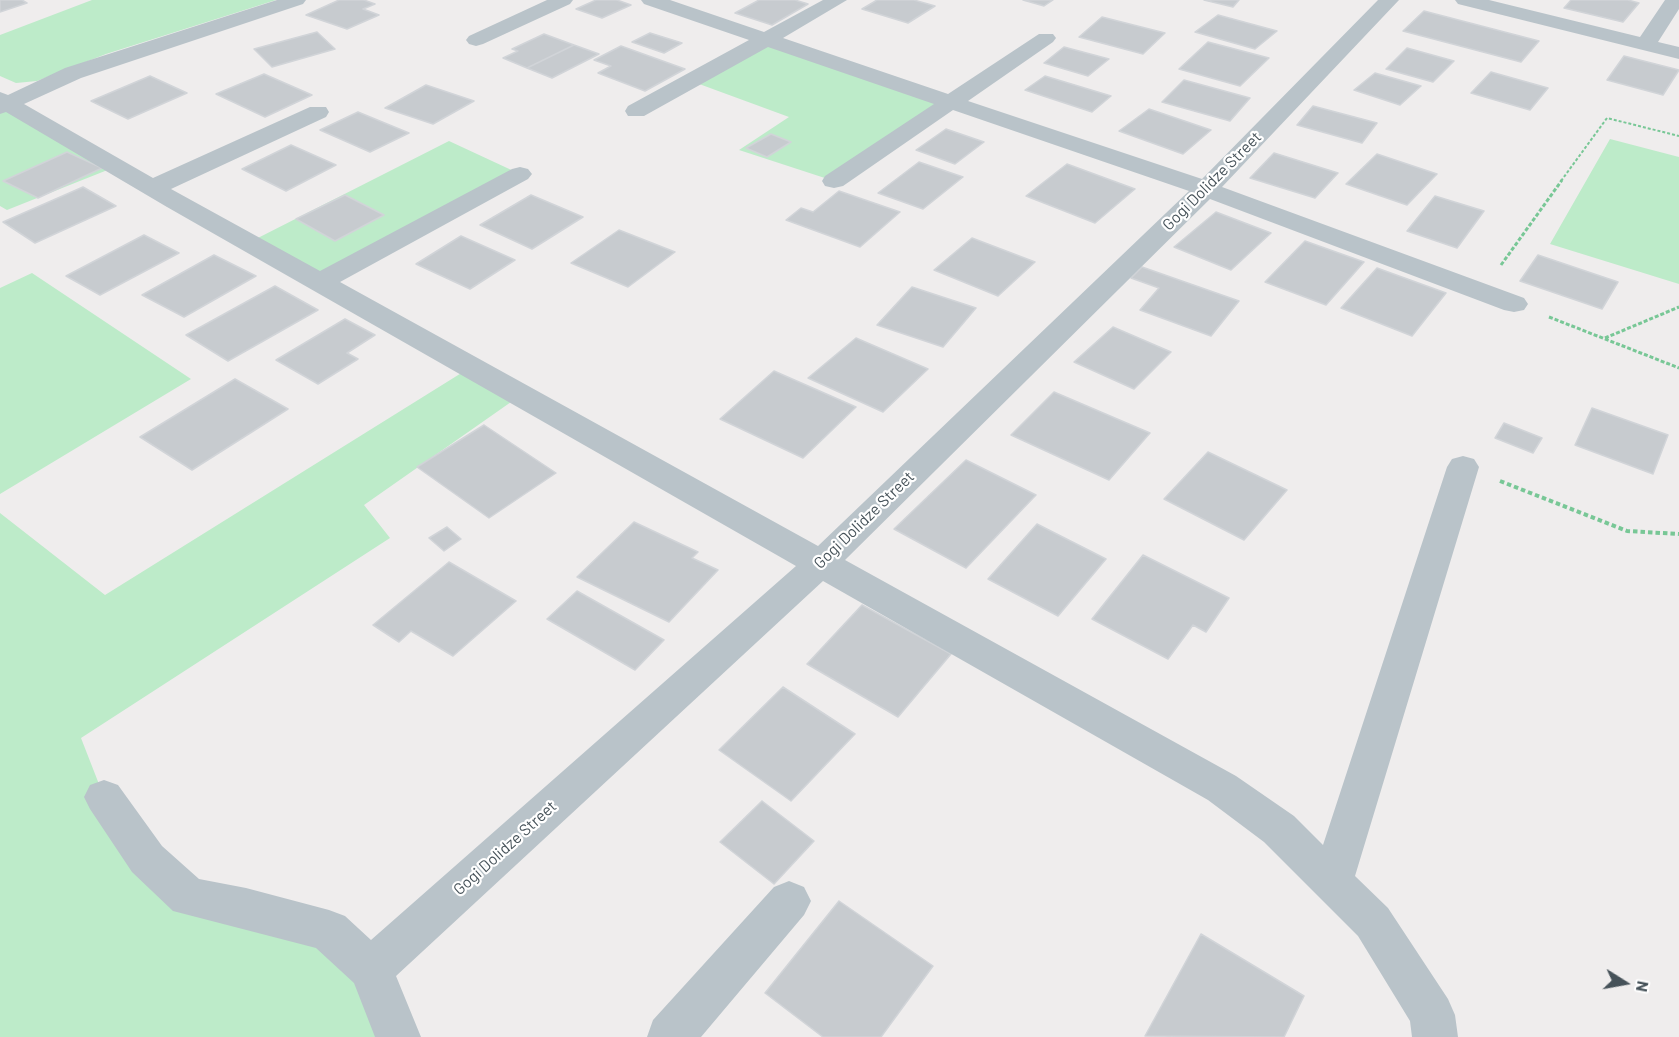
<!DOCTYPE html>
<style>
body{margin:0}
#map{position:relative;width:1679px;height:1037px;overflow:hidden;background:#efeded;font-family:Barlow,sans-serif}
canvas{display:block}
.north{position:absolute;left:1595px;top:953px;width:60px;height:60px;-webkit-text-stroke:4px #fff;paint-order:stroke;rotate:101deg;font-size:16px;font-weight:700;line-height:24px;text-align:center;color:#465259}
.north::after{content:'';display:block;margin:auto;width:21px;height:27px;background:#465259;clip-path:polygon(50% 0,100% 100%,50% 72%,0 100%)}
</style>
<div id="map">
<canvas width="1679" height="1037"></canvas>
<div class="north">N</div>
</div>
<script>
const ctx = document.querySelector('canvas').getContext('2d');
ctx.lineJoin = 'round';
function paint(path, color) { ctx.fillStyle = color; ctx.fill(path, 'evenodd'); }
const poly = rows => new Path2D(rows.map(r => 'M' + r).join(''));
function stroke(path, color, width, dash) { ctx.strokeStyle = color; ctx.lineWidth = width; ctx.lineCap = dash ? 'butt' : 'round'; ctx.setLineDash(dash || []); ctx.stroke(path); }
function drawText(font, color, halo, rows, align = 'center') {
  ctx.font = font + ' Barlow,sans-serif'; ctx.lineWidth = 4.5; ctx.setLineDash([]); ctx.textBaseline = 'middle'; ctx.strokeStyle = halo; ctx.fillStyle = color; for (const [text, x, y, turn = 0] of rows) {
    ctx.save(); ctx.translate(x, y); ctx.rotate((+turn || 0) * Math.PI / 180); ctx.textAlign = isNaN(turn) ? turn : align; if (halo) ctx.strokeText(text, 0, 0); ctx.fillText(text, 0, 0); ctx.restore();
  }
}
const green = poly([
 [92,0,276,0,106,54,37,81,16,83,0,76,0,35],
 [765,39,950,103,834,181,739,150,789,117,691,81],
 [0,107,115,167,7,210,0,206],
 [1610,139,1679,157,1679,284,1550,244],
 [449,141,520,174,320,282,248,243],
 [32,273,191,379,0,494,0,288],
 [471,367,521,395,364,505,390,538,81,738,104,797,147,859,329,931,398,1037,0,1037,0,513,105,595]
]);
const building = poly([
 [0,0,22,0,27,3,0,12,0,0],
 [339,0,364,0,375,4,363,9,379,15,347,29,306,15,339,0],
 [596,0,617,0,631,5,602,18,576,9,596,0],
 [759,0,795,0,808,4,772,25,735,13,759,0],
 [877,0,914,0,935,6,908,23,862,9,877,0],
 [1023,0,1053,0,1044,6,1023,0],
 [1204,0,1239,0,1233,7,1204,0],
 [1571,0,1628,0,1639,3,1623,22,1564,8,1571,0],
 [1424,11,1539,41,1521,62,1403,31,1424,11],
 [1218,15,1277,31,1255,49,1195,32,1218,15],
 [1102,17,1165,33,1143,54,1079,37,1102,17],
 [317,32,335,49,272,67,254,49,317,32],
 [650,33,682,43,664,53,632,42,650,33],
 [544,34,574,45,527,68,503,58,518,51,512,49,544,34],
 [1208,42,1269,58,1240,86,1179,69,1208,42],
 [574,45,599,54,552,78,527,68,574,45],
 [621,46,685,69,645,91,598,73,611,66,594,60,621,46],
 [1064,47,1109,59,1088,76,1044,63,1064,47],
 [1407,48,1454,61,1433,82,1386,69,1407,48],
 [1624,56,1679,70,1663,95,1607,80,1624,56],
 [1491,72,1548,88,1530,110,1471,93,1491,72],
 [1375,73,1421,86,1400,105,1354,90,1375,73],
 [264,74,312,95,265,117,216,94,264,74],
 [150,76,187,93,128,119,91,101,150,76],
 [1045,76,1111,96,1092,112,1025,90,1045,76],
 [1184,80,1250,98,1230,121,1162,102,1184,80],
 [426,85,474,101,433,124,385,108,426,85],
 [1313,106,1377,123,1362,143,1297,125,1313,106],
 [1149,109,1211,130,1183,154,1119,131,1149,109],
 [358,112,409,133,370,152,320,130,358,112],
 [946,129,984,142,955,164,916,150,946,129],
 [771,134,791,142,767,157,746,148,771,134],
 [291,145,336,165,286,191,242,169,291,145],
 [67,152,102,168,38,198,3,181,67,152],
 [1274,153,1338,173,1315,198,1250,178,1274,153],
 [1377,154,1437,174,1407,205,1346,184,1377,154],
 [919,162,963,177,923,209,878,193,919,162],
 [1067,164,1135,189,1095,223,1026,196,1067,164],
 [83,187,116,206,35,243,3,222,83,187],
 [839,191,900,212,860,247,786,220,801,208,813,212,839,191],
 [345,195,384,215,335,241,296,219,345,195],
 [531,195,583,217,532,249,480,225,531,195],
 [1435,196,1484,211,1457,248,1407,231,1435,196],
 [1216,212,1271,233,1231,270,1174,247,1216,212],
 [619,230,675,252,628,287,571,263,619,230],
 [144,235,179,253,100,295,66,276,144,235],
 [461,236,515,260,470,289,416,264,461,236],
 [972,238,1035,262,998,296,934,270,972,238],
 [1305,241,1364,262,1326,305,1265,282,1305,241],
 [214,255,256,276,184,317,142,295,214,255],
 [1538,255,1618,282,1602,309,1520,281,1538,255],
 [1142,267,1239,301,1211,336,1140,310,1159,288,1131,278,1142,267],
 [1377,268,1446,293,1412,336,1341,308,1377,268],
 [275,286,318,310,228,361,186,335,275,286],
 [912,287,976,308,943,347,877,325,912,287],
 [345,319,375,335,347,353,358,359,318,384,276,360,345,319],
 [1113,327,1171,352,1134,389,1074,362,1113,327],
 [856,338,928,369,883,412,808,378,856,338],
 [774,371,856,407,803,458,720,419,774,371],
 [235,379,288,409,192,470,140,437,235,379],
 [1054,392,1150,433,1109,480,1011,435,1054,392],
 [1592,408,1668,435,1653,474,1575,445,1592,408],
 [1504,423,1542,438,1533,453,1495,438,1504,423],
 [484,425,556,473,489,518,417,467,484,425],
 [1208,452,1287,490,1244,540,1164,499,1208,452],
 [966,460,1036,495,966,568,894,529,966,460],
 [634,522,698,552,692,558,718,570,669,622,577,577,634,522],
 [1037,524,1106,559,1058,616,988,579,1037,524],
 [447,527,461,539,444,551,429,538,447,527],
 [1143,555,1229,598,1206,632,1193,625,1168,659,1092,619,1143,555],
 [449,562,516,601,453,656,411,631,399,642,373,625,449,562],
 [577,591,664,640,635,670,547,619,577,591],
 [862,605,951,654,898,717,807,664,862,605],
 [783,687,855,734,791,801,719,750,783,687],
 [762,801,814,841,774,884,720,842,762,801],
 [839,901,933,966,881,1037,823,1037,765,993,839,901],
 [1201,934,1304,996,1284,1037,1145,1036,1201,934]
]);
const pathFar2 = poly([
 [1561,181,1607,118,1679,136]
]);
const pathFar1 = poly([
 [1501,265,1562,180],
 [1549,317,1679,368],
 [1605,338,1679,307]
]);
const path = poly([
 [1500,481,1627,531,1679,534]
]);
const minor = poly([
 [277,0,306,0,303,4,81,78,24,104,153,178,310,107,326,107,329,112,326,117,171,189,320,271,512,169,520,167,528,169,532,174,528,179,340,282,818,546,1189,191,953,110,843,186,834,188,825,186,822,181,825,176,934,104,768,47,644,116,628,116,625,111,628,106,749,40,644,4,641,0,670,0,764,32,823,0,847,0,783,38,948,94,1039,34,1053,34,1056,38,1053,42,968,101,1202,179,1378,0,1399,0,1222,187,1524,298,1528,304,1524,310,1514,312,1504,310,1210,199,845,560,1236,776,1294,816,1323,845,1447,467,1452,459,1463,456,1474,459,1479,467,1355,876,1388,908,1448,999,1455,1015,1458,1037,1412,1037,1410,1021,1358,936,1264,842,1208,800,823,581,396,976,421,1037,375,1037,354,983,316,948,173,911,132,872,90,809,84,797,90,785,104,780,118,785,162,846,199,879,246,888,329,910,345,916,371,940,796,566,167,207,6,112,0,114,0,92,8,95,65,68,277,0],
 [547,0,573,0,570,4,483,44,476,46,469,44,466,40,469,36,547,0],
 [1455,0,1489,0,1640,37,1665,0,1679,0,1679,9,1658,42,1679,47,1679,59,1458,4,1455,0],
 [789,881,804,887,811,901,804,915,701,1037,647,1037,653,1020,774,887,789,881]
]);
const streetNames = [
 ["Gogi Dolidze Street",1212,181,-45],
 ["Gogi Dolidze Street",864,520,-44],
 ["Gogi Dolidze Street",505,848,-42]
];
paint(green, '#bdebc9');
paint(building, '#c7cbcf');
stroke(building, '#d1d4d8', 1.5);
stroke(pathFar2, '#78c796', 2, [3, 2]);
stroke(pathFar1, '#78c796', 3, [4, 2]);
stroke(path, '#78c796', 4, [4.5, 3]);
paint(minor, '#b9c3c9');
drawText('16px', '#465259', '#fff', streetNames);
</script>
